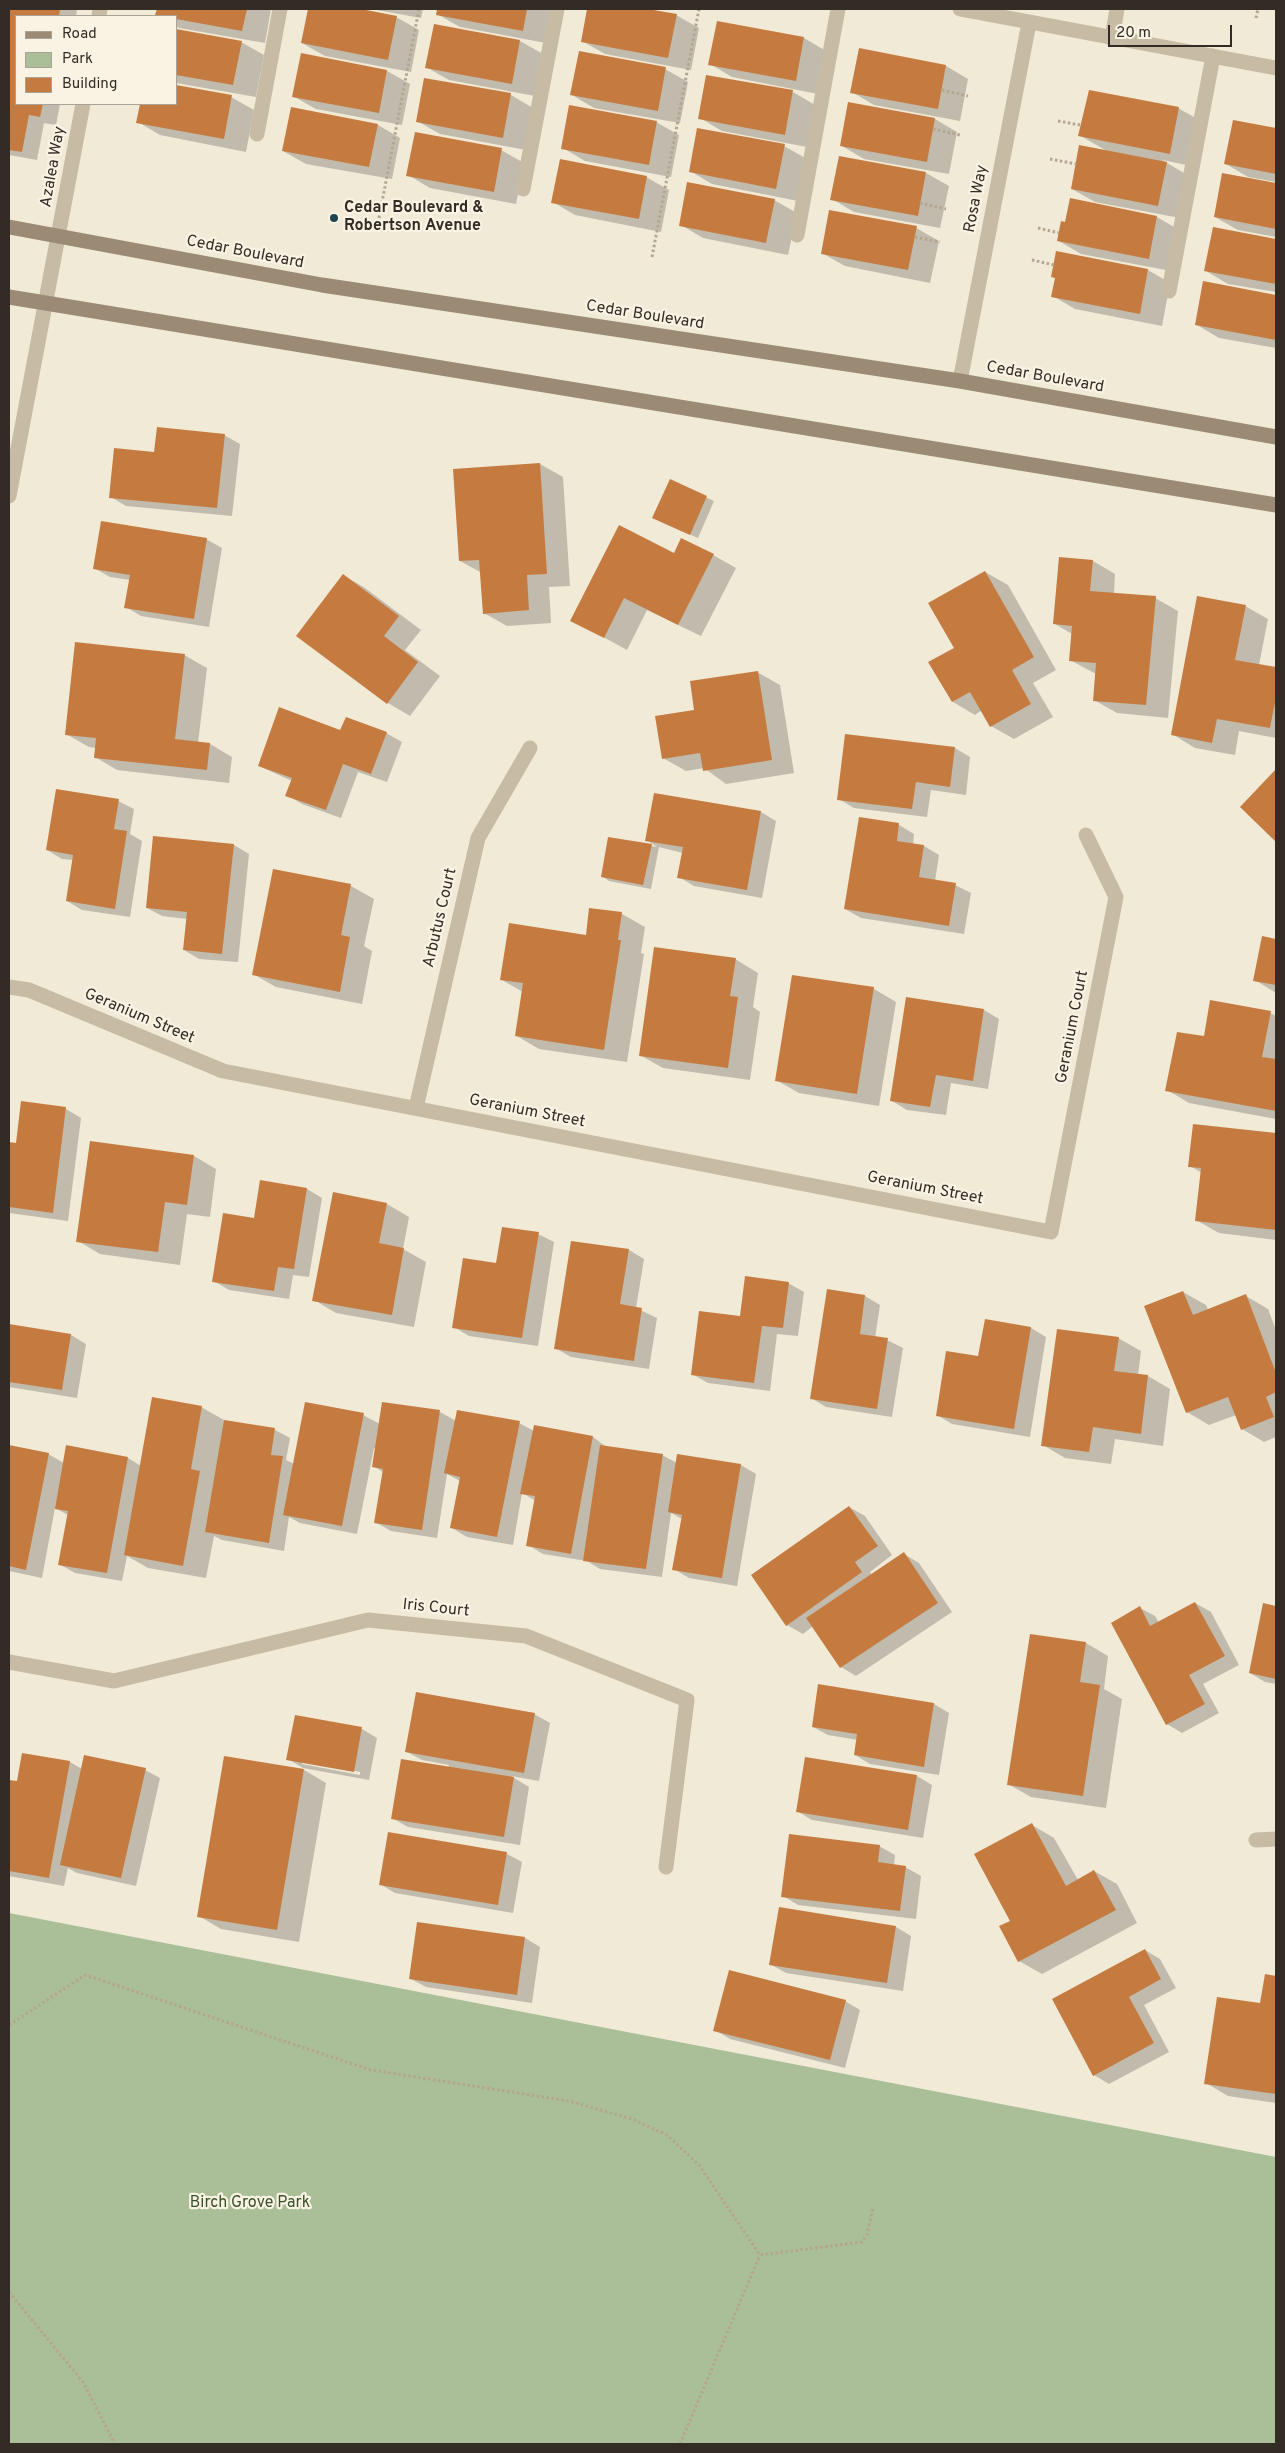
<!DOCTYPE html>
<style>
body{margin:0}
#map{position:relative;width:1285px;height:2453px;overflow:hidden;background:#f0ead7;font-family:Overpass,sans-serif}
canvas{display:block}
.frame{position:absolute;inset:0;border:10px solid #332c25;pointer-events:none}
.legend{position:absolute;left:15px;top:15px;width:162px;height:90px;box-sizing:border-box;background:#f8f3e3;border:1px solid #a9a397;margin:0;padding:6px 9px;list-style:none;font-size:15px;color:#332c25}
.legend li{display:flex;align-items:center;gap:10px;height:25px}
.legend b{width:25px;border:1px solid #a9a397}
.scale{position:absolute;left:1108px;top:25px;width:124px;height:22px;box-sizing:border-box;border:2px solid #332c25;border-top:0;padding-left:6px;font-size:15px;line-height:18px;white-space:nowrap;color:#332c25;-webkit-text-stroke:4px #f8f3e3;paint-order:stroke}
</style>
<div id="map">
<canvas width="1285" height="2453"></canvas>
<div class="frame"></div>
<ul class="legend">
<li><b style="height:6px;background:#9b8b75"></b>Road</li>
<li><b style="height:14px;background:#aabf98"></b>Park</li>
<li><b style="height:14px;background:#c57b40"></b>Building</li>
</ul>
<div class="scale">20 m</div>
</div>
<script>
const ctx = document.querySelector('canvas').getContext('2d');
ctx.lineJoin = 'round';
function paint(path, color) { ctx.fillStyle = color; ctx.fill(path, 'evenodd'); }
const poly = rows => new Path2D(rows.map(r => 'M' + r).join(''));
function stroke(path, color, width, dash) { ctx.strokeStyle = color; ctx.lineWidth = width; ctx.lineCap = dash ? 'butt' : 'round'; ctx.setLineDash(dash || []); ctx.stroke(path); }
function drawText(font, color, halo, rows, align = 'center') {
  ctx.font = font + ' Overpass,sans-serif'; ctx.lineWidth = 4.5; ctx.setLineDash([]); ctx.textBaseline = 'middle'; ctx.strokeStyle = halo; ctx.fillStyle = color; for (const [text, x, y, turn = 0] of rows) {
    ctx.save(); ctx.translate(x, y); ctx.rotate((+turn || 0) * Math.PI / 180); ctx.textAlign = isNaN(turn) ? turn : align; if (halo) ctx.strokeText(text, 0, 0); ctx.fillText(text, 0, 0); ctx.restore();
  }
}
const green = poly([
 [9,1913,1276,2157,1276,2444,9,2444]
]);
const shadow = poly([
 [9,9,77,9,76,16,16,16,16,104,60,104,56,125,44,123,37,160,9,155],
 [158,9,271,9,265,43,179,28,176,26,176,16,159,16,157,15],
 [309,9,354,9,396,17,419,30,411,72,325,56,302,43],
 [371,9,423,9,421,18],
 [438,9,552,9,546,43,460,27,437,14],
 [588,9,641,9,676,15,699,28,691,70,605,54,582,41],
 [718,22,804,38,826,51,818,94,732,77,710,64],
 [435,25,520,41,543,54,535,96,449,80,426,67],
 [176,30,241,42,264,55,256,97,176,83],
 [302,54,387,71,410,84,402,125,316,109,293,96],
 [946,66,968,79,960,121,874,105,852,92],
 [665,69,688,82,680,123,594,108,572,95],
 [707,76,793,92,815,105,807,147,722,131,700,118],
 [425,79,511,95,533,108,526,150,440,134,417,121],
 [231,97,254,110,246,152,160,135,138,122,141,104,176,104],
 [849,104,935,119,957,132,949,174,864,159,842,146],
 [1178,108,1201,121,1192,166,1162,160,1189,176,1180,218,1095,202,1072,189,1107,151,1079,135],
 [1234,121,1276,129,1276,182,1248,177,1226,164],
 [656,122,679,135,671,177,585,161,563,148],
 [378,125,400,138,392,179,306,164,283,151],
 [784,146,807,159,798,201,712,184,690,171],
 [501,150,524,163,516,204,430,188,408,175],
 [840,157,926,173,949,186,940,228,854,212,832,199],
 [1223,175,1276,185,1276,237,1238,230,1215,217],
 [646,177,669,190,661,232,575,215,553,202],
 [774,200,797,213,788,255,703,238,681,225],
 [1157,217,1179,230,1171,271,1081,254,1059,241],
 [916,228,939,241,930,283,845,266,822,253],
 [1214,228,1276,240,1276,292,1228,284,1206,271],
 [1148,270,1170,283,1162,326,1075,309,1053,296,1056,279,1052,276],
 [1204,283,1276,296,1276,348,1219,338,1197,325],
 [224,435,240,444,232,516,126,506,111,497,156,454],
 [540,464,563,477,570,586,549,587,551,623,507,626,484,613,482,573,460,561],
 [670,481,714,501,698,538,661,522],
 [206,539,222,548,209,627,141,616,126,607,130,580,110,577,94,568],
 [675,554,713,555,736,568,701,636,647,610,627,650,572,620],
 [1093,561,1115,574,1114,594,1155,598,1178,611,1168,718,1117,713,1094,700,1096,674,1070,660,1072,634,1055,624],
 [985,572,1008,585,1056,670,1033,683,1053,717,1014,739,991,726,982,710,975,715,953,702,956,649],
 [343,575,365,588,421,630,405,650,440,676,410,716,388,703,298,636],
 [1245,606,1268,619,1259,665,1276,668,1276,738,1239,731,1235,755,1195,748,1172,734],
 [184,655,207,668,198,743,210,744,232,757,229,783,117,770,95,757,96,748,89,747,66,734],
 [757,672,780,685,794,773,726,784,704,768,686,771,663,758],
 [341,731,386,733,402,742,387,782,358,772,341,818,302,804,287,795,292,781,259,766],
 [955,748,970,757,966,795,931,790,927,817,854,808,839,799],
 [1276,771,1276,841,1241,807],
 [118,801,134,809,130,834,142,841,130,917,82,910,67,901,74,860,62,859,47,850],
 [761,812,776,821,762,898,694,886,679,877,683,853,659,847,651,889,609,881,602,876,609,838,657,847,647,840],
 [860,818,899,825,914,834,913,845,924,846,939,855,935,881,955,885,971,893,964,934,861,918,845,909],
 [154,837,234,845,249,854,238,962,199,959,184,950,187,919,162,916,147,908],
 [274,871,351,886,374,899,364,946,372,951,362,1004,276,987,253,974],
 [591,909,622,914,645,927,641,953,644,954,627,1062,539,1049,517,1036,523,992,502,980,587,936],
 [1263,938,1276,940,1276,993,1255,980],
 [735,959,758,973,753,1007,760,1012,750,1080,663,1068,640,1055],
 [793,976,874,989,896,1002,879,1106,799,1093,776,1080],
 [984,1010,999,1019,988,1089,951,1083,946,1115,907,1110,892,1101],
 [1270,1013,1276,1016,1276,1119,1189,1103,1167,1090],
 [22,1103,66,1109,81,1118,68,1221,9,1213,9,1143,17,1144],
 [1194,1126,1276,1134,1276,1240,1219,1233,1196,1220,1202,1173,1190,1166],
 [194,1156,216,1169,210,1217,187,1214,180,1265,100,1254,78,1241],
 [261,1182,307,1189,322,1198,309,1277,293,1275,289,1299,229,1290,214,1281,255,1219],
 [387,1204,409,1217,403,1249,426,1262,414,1327,336,1313,314,1300],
 [538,1234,554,1242,538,1346,469,1336,454,1327,497,1265],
 [629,1250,644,1259,636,1308,657,1318,649,1369,571,1357,555,1348],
 [788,1283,804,1292,798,1336,777,1334,770,1391,708,1383,692,1374,741,1318],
 [828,1290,865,1296,880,1305,875,1338,887,1340,903,1348,892,1417,826,1407,811,1398],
 [1183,1292,1206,1305,1208,1310,1246,1296,1268,1309,1276,1330,1276,1437,1264,1442,1242,1429,1236,1415,1209,1425,1187,1412],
 [986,1321,1031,1328,1046,1337,1030,1437,952,1424,937,1415,979,1357],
 [9,1325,71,1335,86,1344,77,1398,9,1387],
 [1118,1338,1141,1351,1138,1375,1148,1376,1170,1389,1163,1446,1115,1439,1111,1464,1065,1458,1043,1445],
 [383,1403,440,1412,456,1421,519,1423,534,1431,593,1437,608,1448,662,1455,677,1463,679,1455,741,1465,756,1474,737,1586,689,1578,674,1569,682,1519,671,1513,662,1577,600,1569,587,1561,543,1554,528,1545,536,1501,522,1493,513,1545,467,1537,452,1528,460,1481,447,1474,437,1538,391,1531,375,1522,383,1472,373,1466,376,1449,374,1448,357,1534,300,1523,289,1517,284,1551,222,1540,214,1536,206,1578,148,1568,127,1556,122,1581,75,1573,59,1564,68,1515,55,1508,42,1578,9,1571,9,1447,48,1454,64,1463,128,1458,141,1466,201,1407,224,1420,275,1430,290,1438,286,1460,294,1464,363,1415,380,1424],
 [849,1507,865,1516,892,1555,870,1572,872,1575,904,1554,919,1563,952,1612,856,1676,841,1667,813,1626,803,1634,787,1625],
 [1195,1603,1211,1612,1239,1665,1203,1684,1219,1713,1182,1733,1167,1724,1140,1608,1155,1616,1159,1623],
 [1264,1605,1276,1607,1276,1684,1265,1682,1250,1673],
 [1031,1635,1086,1643,1108,1656,1104,1689,1122,1699,1106,1808,1031,1797,1008,1784],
 [934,1704,949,1713,939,1775,870,1764,855,1755,858,1740,828,1735,813,1727],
 [534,1714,550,1723,539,1781,511,1776,529,1787,520,1845,408,1827,392,1818,448,1768,449,1765,422,1760,407,1752],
 [296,1716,362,1729,377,1738,369,1780,303,1768,288,1759],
 [302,1761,360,1772,360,1775,302,1764],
 [23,1754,70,1762,82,1769,145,1770,160,1778,136,1886,77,1873,68,1868,64,1886,9,1876,9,1781,18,1783],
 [806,1759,917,1776,932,1785,923,1838,812,1820,797,1811],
 [304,1770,326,1783,299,1942,221,1929,199,1916],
 [1032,1825,1054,1838,1078,1880,1094,1871,1117,1884,1137,1923,1042,1974,1019,1961,1001,1927,1012,1921],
 [879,1846,895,1855,894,1866,905,1867,921,1876,916,1919,798,1905,783,1896],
 [507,1854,522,1862,513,1913,395,1893,380,1884],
 [780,1909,896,1927,911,1936,903,1991,786,1973,770,1964],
 [525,1938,540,1947,532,2003,426,1987,411,1979],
 [1145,1950,1160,1959,1176,1988,1144,2005,1169,2052,1109,2084,1094,2075],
 [1266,1975,1276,1977,1276,2103,1228,2096,1206,2083,1261,2004],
 [845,2001,860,2010,845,2068,730,2039,715,2030]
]);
const building = poly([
 [9,9,60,9,59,16,16,16,16,104,43,104,40,117,29,115,22,152,9,150],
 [157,9,247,9,242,31,176,19,176,16,155,15],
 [308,9,361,9,397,16,388,60,301,43],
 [437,9,527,9,523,31,436,15],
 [587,9,648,9,677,14,668,58,581,42],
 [717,21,804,37,796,81,708,65],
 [434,24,520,40,512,84,425,68],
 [176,29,242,41,233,85,176,75],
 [859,48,946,65,938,109,850,93],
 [579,51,666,67,658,111,570,95],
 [301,53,387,70,379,113,292,97],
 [706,75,793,90,785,135,698,119],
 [424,78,511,93,503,138,416,122],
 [176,85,232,95,224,139,136,123,140,104,176,104],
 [1089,90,1179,107,1170,154,1078,136],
 [848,102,935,118,927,162,840,146],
 [569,105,657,121,649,165,561,149],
 [291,107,378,124,369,167,282,151],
 [1233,120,1276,128,1276,174,1224,164],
 [697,128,785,144,776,189,689,172],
 [415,132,502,148,494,192,406,176],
 [1079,145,1167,162,1158,206,1071,189],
 [839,156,926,172,918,216,830,200],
 [560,159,647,176,639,219,551,203],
 [1222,173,1276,183,1276,229,1214,217],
 [687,182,775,199,766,243,679,226],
 [1070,198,1157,216,1149,259,1057,241,1061,221,1065,222],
 [829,210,917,226,908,270,821,254],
 [1213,227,1276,239,1276,284,1204,271],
 [1056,251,1148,269,1140,314,1051,297,1055,278,1051,277],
 [1203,281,1276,295,1276,340,1195,325],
 [157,427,225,434,217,508,109,498,114,448,154,452],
 [540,463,547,574,527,575,529,610,483,614,479,560,459,561,453,469],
 [670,479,707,496,690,535,652,518],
 [101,521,207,538,194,619,124,608,130,575,93,569],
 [619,525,674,553,681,538,714,554,678,625,624,598,604,638,570,621],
 [1059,557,1093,560,1090,591,1156,596,1146,705,1093,701,1096,663,1069,661,1072,626,1053,624],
 [985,571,1034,657,1012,670,1031,704,990,727,970,692,952,702,928,662,954,648,928,603],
 [343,574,399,616,384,636,418,662,387,704,296,636],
 [1197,596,1246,605,1235,660,1276,667,1276,697,1270,728,1217,719,1212,743,1171,735],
 [75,642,185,654,175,739,210,743,207,770,94,758,96,738,65,735],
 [758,671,772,760,703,771,700,753,662,759,655,716,694,710,690,681],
 [279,707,340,730,346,717,387,732,371,774,343,764,326,810,285,796,292,778,258,766],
 [845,734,955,747,950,787,916,782,912,809,837,800],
 [1276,769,1276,842,1240,807],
 [56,789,119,799,114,829,127,831,115,909,66,901,73,855,46,850],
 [654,793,761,811,747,890,677,878,683,847,645,841],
 [859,817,899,823,897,841,924,845,919,877,956,883,949,926,844,909],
 [153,836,234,844,222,954,183,950,187,912,146,908],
 [608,837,652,844,643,885,601,877],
 [273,869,351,884,341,935,350,937,340,992,252,975],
 [589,908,622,912,618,940,621,940,604,1050,515,1036,523,983,500,980,509,923,586,935],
 [1262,936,1276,939,1276,985,1253,981],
 [654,947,736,958,730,996,738,997,728,1068,639,1056],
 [792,975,874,987,857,1094,775,1081],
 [906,997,984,1009,973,1081,936,1075,930,1107,890,1101],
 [1210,1000,1271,1011,1262,1057,1276,1059,1276,1111,1165,1091,1177,1032,1204,1036],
 [21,1101,66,1107,53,1213,9,1207,9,1142,16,1143],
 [1193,1124,1276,1133,1276,1230,1195,1221,1201,1168,1188,1167],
 [90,1141,194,1155,187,1205,165,1202,158,1252,76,1242],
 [260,1180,307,1188,294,1269,278,1267,274,1291,212,1282,223,1213,254,1218],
 [333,1192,387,1203,379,1243,404,1248,392,1315,312,1301],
 [502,1227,539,1232,522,1338,452,1328,463,1258,496,1263],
 [571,1241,629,1249,620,1304,642,1308,634,1361,554,1349],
 [745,1276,789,1282,783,1328,762,1326,754,1383,691,1375,699,1311,740,1316],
 [827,1289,865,1295,860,1334,888,1338,877,1409,810,1399],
 [1183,1291,1193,1315,1246,1294,1276,1373,1276,1392,1266,1397,1274,1417,1241,1430,1228,1397,1186,1413,1144,1306],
 [985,1319,1031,1327,1014,1429,936,1416,946,1351,978,1356],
 [9,1324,71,1334,62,1390,9,1382],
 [1057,1329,1119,1337,1114,1371,1148,1375,1141,1434,1093,1427,1089,1452,1041,1446],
 [152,1397,202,1406,191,1469,200,1471,183,1566,124,1555],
 [305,1402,364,1413,342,1526,283,1515],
 [382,1402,440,1410,422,1530,374,1523,383,1469,372,1467],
 [457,1410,520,1421,497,1537,450,1528,460,1477,444,1473],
 [224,1420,275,1428,271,1455,283,1456,269,1543,205,1532],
 [534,1425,593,1436,571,1554,526,1546,535,1496,520,1494],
 [9,1445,49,1453,26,1570,9,1566],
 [66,1445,128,1457,107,1573,58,1565,68,1511,55,1509],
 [600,1445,663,1454,646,1569,583,1561],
 [677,1454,741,1464,722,1578,672,1570,682,1515,668,1512],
 [849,1506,878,1546,855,1562,862,1572,786,1626,751,1575],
 [904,1552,938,1603,840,1668,806,1618],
 [1195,1602,1225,1656,1189,1675,1205,1704,1166,1725,1111,1623,1140,1606,1150,1626],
 [1263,1603,1276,1606,1276,1679,1249,1673],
 [1030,1634,1086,1642,1080,1682,1100,1685,1083,1796,1007,1785],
 [818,1684,934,1703,924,1767,854,1755,857,1734,812,1727],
 [416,1692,535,1713,524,1773,405,1752],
 [295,1715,362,1727,354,1772,286,1760],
 [22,1753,70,1761,49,1878,9,1871,9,1780,17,1781],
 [84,1755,146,1768,121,1878,60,1865],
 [224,1756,304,1769,277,1930,197,1917],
 [805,1757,917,1775,908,1830,796,1812],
 [401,1759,514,1777,504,1837,391,1819],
 [1032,1823,1066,1886,1094,1870,1116,1910,1018,1962,999,1926,1010,1921,974,1854],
 [388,1832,507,1852,498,1905,379,1885],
 [789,1834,880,1845,878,1862,906,1866,900,1911,781,1897],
 [779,1907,896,1926,887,1983,769,1965],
 [417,1922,525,1937,517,1995,409,1979],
 [1145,1949,1161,1979,1129,1997,1154,2043,1093,2076,1052,1999],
 [729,1970,846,2000,830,2060,713,2031],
 [1265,1974,1276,1976,1276,2094,1204,2084,1217,1997,1260,2003]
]);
const path = poly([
 [1256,18,1258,9],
 [942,90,968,96],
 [1058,121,1080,125],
 [933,129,960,135],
 [1050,159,1076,164],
 [920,203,946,209],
 [378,223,419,9],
 [1038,228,1059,233],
 [915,237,940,242],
 [652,257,699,9],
 [1032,260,1054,265],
 [9,2025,85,1975,371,2070,569,2101,632,2119,667,2135,699,2165,760,2255,862,2242,867,2235,873,2208],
 [9,2292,83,2382,115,2444],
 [680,2444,760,2255]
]);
const lane = poly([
 [1112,39,1117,9],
 [257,134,280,9],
 [523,189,557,9],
 [797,235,838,9],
 [1169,291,1213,56]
]);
const street = poly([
 [960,9,1276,68],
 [99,16,100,9],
 [960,381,1029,23],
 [9,496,83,104],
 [9,987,29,990,223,1071,1051,1232,1116,897,1086,835],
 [416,1108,478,838,530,748],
 [9,1662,114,1681,368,1620,526,1636,687,1700,666,1867],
 [1256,1840,1276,1839]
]);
const secondary = poly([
 [9,227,322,285,960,381,1276,437],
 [9,297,1276,505]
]);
const markers = [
 [334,218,5,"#1c4554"]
];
const streetNames = [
 ["Azalea Way",54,167,-80],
 ["Rosa Way",977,199,-79],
 ["Cedar Boulevard",245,253,11],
 ["Cedar Boulevard",645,316,9],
 ["Cedar Boulevard",1045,378,10],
 ["Arbutus Court",441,918,-77],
 ["Geranium Street",139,1017,23],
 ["Geranium Court",1073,1027,-79],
 ["Geranium Street",527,1112,11],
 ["Geranium Street",925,1189,11],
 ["Iris Court",436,1609,6]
];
const poiNames = [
 ["Cedar Boulevard &",344,209],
 ["Robertson Avenue",344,227]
];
const parkNames = [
 ["Birch Grove Park",250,2204]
];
paint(green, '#aabf98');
paint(shadow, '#0003');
paint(building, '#c57b40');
stroke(path, '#b4a68e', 3, [2.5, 2.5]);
stroke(lane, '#c8bba4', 15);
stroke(street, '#c8bba4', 15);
stroke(secondary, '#9b8b75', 15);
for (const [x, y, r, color] of markers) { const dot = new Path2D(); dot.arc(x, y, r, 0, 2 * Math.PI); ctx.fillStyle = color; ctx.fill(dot); stroke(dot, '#f8f3e3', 2); }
drawText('16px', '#332c25', '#f8f3e3', streetNames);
drawText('bold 16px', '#332c25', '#f8f3e3', poiNames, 'left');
drawText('16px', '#3b5129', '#f8f3e3', parkNames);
</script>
